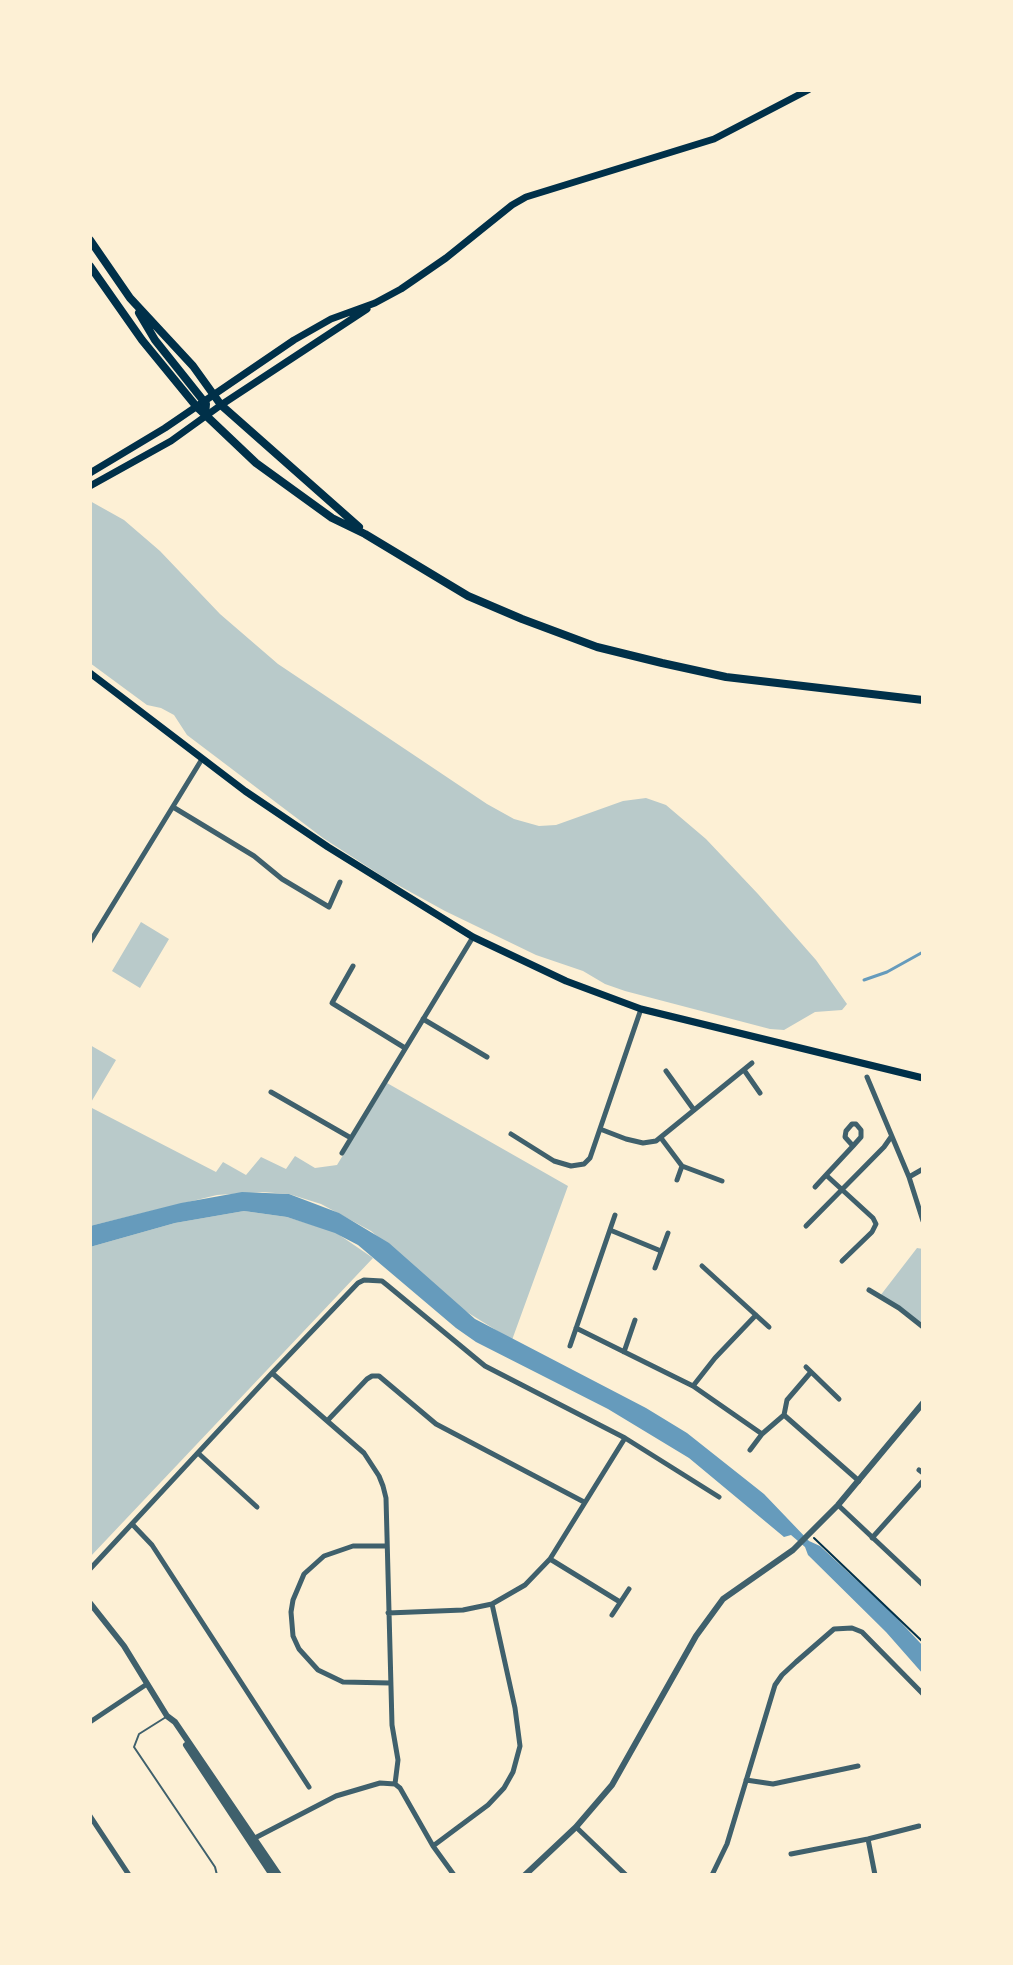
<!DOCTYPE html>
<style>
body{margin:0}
#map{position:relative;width:1013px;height:1965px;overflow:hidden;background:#fdf0d5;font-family:Montserrat,sans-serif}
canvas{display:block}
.frame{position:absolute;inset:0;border:92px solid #fdf0d5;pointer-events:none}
</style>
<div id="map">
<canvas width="1013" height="1965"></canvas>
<div class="frame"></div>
</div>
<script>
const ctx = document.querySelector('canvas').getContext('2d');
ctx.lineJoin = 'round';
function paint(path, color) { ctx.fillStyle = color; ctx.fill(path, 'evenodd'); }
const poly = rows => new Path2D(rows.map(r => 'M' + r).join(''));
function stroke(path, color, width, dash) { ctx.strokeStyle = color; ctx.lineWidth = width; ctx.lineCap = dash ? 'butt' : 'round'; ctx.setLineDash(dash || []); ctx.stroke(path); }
const green = poly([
 [90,501,124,520,160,551,220,614,278,664,487,804,514,819,539,826,556,825,623,801,646,798,666,805,706,839,758,894,816,960,847,1004,842,1010,815,1012,784,1030,770,1029,625,991,605,984,583,971,536,955,445,911,385,878,323,838,187,735,174,715,161,708,147,705,90,663],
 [141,922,169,939,140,988,112,971],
 [90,1045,116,1060,90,1104],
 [387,1083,568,1186,512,1340,462,1309,371,1231,321,1204,289,1194,262,1192,217,1195,90,1226,90,1107,216,1172,223,1162,246,1175,261,1157,286,1169,295,1156,315,1168,337,1165],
 [244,1211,287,1217,335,1232,373,1258,90,1557,90,1247,175,1223],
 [917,1248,923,1249,923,1325,880,1296]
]);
const water = poly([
 [242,1192,289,1194,339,1213,389,1243,475,1319,646,1408,687,1433,764,1494,809,1541,820,1546,893,1614,923,1646,923,1674,886,1632,808,1555,805,1547,791,1535,784,1537,689,1458,608,1409,476,1342,456,1328,358,1245,335,1233,287,1217,244,1211,175,1223,90,1247,90,1226,181,1203]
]);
const stream = poly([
 [864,980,887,972,923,952]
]);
const path = poly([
 [814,1538,923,1642]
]);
const service = poly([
 [166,1717,139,1734,134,1747,215,1867,217,1875]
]);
const minor = poly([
 [173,807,254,856,282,879,329,907,340,882],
 [90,942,202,759],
 [353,966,332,1003,405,1048],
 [423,1019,487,1057],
 [744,1070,760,1093],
 [666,1071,694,1110],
 [867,1077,909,1177,923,1221],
 [271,1092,351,1138],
 [600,1129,626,1139,643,1143,656,1141,752,1063],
 [511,1134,554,1161,571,1166,584,1164,590,1158,641,1009],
 [661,1138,682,1166,722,1181],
 [342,1153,473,937],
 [826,1175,873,1218,876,1224,872,1232,842,1261],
 [909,1177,923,1169],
 [677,1180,682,1166],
 [815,1187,826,1175,853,1146,861,1137,861,1130,856,1124,852,1124,846,1131,845,1137,853,1146],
 [806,1226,884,1147,891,1137],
 [610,1230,661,1251],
 [702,1266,769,1327],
 [655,1268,668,1233],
 [869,1290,899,1308,923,1327],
 [576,1328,693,1386,762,1434],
 [570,1346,615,1215],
 [624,1352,635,1320],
 [806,1367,839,1399],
 [272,1373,364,1453,379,1476,383,1486,386,1498,392,1725,398,1760,395,1784],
 [693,1386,715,1358,756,1315],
 [784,1415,859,1481],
 [328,1420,367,1379,372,1376,379,1376,436,1424,584,1502],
 [750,1450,762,1434,784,1415,787,1400,811,1372],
 [198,1453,257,1507],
 [919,1470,923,1473],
 [838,1505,923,1585],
 [132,1524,152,1545,309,1787],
 [872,1538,923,1481],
 [386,1546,353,1546,324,1556,304,1574,293,1600,291,1612,293,1636,299,1649,318,1670,343,1682,390,1683],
 [550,1559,620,1602],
 [90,1569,272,1373,358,1283,364,1280,382,1281,387,1285,485,1366,625,1438,719,1497],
 [388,1613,463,1610,492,1604,525,1585,550,1559,625,1438],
 [612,1615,629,1589],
 [90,1722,147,1684],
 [746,1780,773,1784,858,1766],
 [395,1784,400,1788,433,1846,454,1875],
 [90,1816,129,1875],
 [576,1827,626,1875],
 [253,1839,336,1796,380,1783,395,1784],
 [868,1839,875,1875],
 [433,1846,488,1805,504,1788,513,1772,520,1746,515,1708,492,1604],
 [791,1854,868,1839,919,1826],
 [712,1875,727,1844,775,1685,782,1675,796,1662,834,1629,852,1628,862,1632,923,1694]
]);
const tertiary = poly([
 [90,1603,124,1646,167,1716,175,1722,279,1875],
 [186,1745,272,1875],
 [525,1875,576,1827,612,1785,696,1636,723,1599,793,1550,838,1505,923,1403]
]);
const secondary = poly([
 [90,473,165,428,294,340,331,319,375,303,401,289,446,258,512,205,526,197,714,139,808,90],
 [90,486,171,441,221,405,367,309],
 [90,673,245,791,328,847,473,937,566,981,641,1009,923,1078]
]);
const trunk = poly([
 [90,240,130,298,193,366,221,405,359,527],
 [90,266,142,340,196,406,256,463,332,518,365,534,468,596,522,619,597,647,662,663,726,677,923,700],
 [139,313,155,340,206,404,205,416]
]);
paint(green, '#b9caca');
paint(water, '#669bbc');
stroke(stream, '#669bbc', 3);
stroke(path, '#003049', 2);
stroke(service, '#3f606c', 2);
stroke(minor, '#3f606c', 5);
stroke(tertiary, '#3f606c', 6);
stroke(secondary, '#003049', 7);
stroke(trunk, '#003049', 8);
</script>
